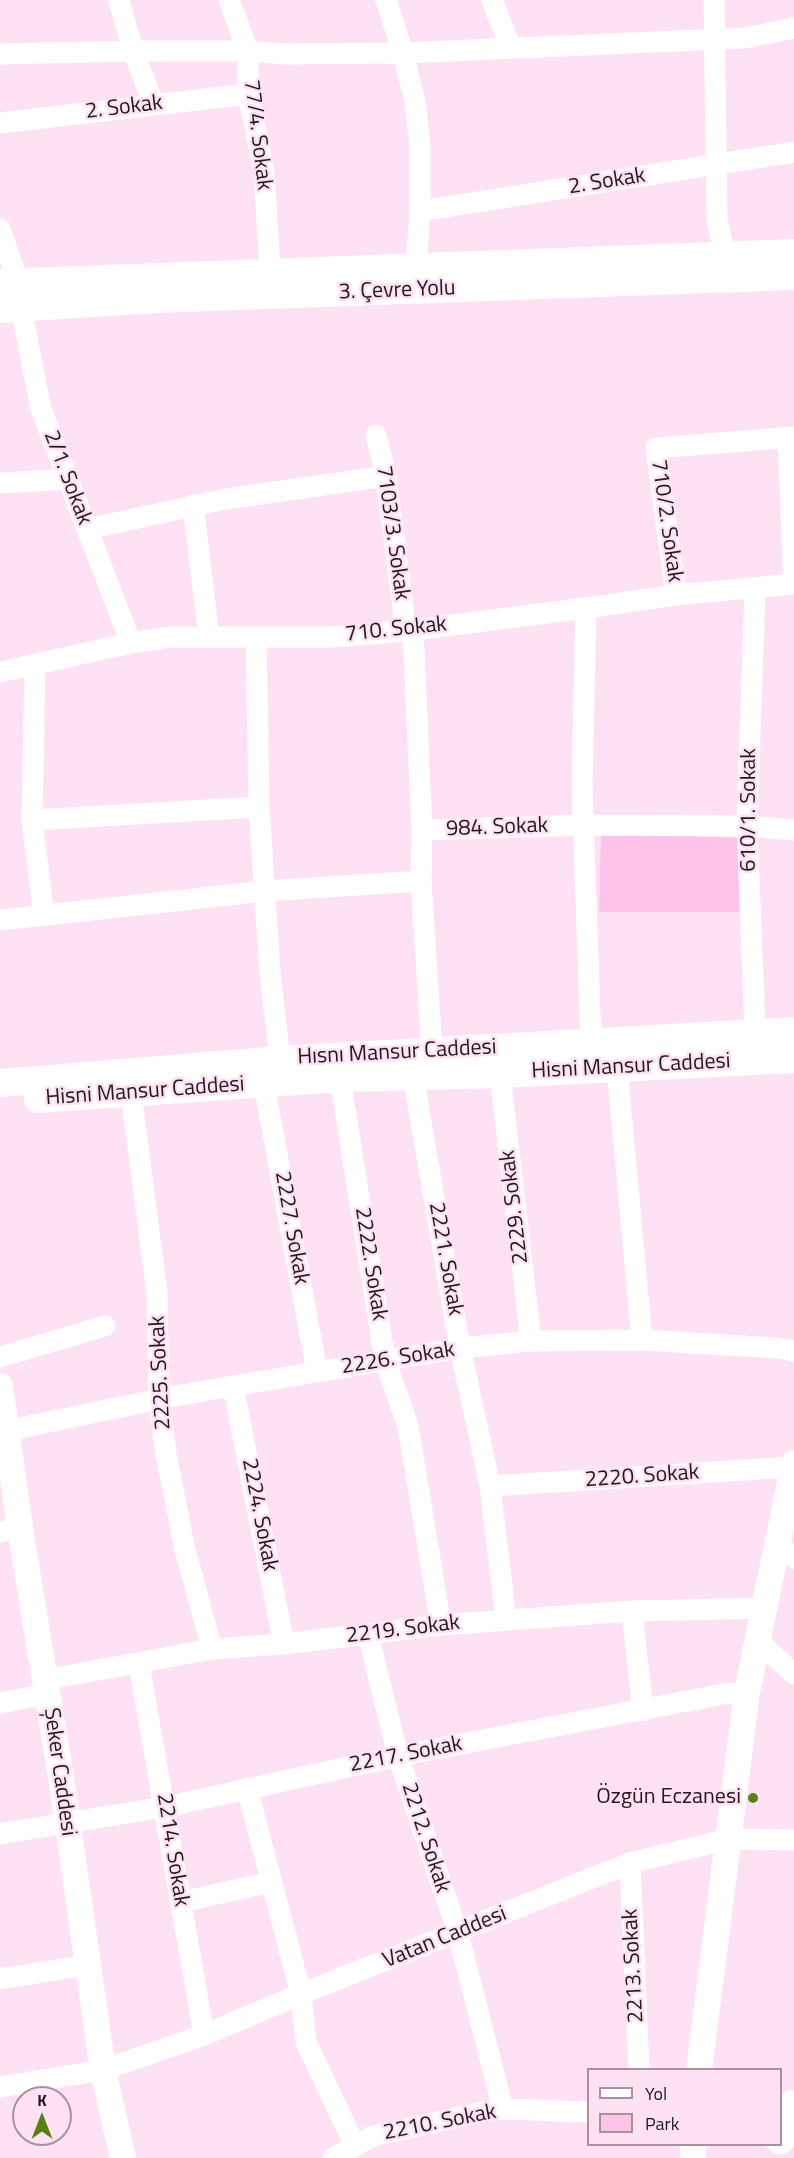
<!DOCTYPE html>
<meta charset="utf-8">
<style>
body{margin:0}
#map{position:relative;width:794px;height:2158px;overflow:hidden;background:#fee2f3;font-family:"Titillium Web",sans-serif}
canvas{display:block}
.legend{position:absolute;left:587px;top:2068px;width:195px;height:78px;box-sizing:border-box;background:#fee2f3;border:2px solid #a7919f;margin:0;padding:8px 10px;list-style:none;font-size:18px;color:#241820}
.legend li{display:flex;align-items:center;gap:12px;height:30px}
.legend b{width:30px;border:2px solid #a7919f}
.north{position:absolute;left:12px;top:2086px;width:60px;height:60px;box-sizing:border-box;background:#fee2f3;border:2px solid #a7919f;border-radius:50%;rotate:0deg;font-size:16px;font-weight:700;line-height:24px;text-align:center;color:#241820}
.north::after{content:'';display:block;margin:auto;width:21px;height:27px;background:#558310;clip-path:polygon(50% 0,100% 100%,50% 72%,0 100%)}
</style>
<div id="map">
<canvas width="794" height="2158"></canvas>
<ul class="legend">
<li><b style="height:8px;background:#fff"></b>Yol</li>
<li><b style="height:16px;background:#fec3e9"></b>Park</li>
</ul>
<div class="north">K</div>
</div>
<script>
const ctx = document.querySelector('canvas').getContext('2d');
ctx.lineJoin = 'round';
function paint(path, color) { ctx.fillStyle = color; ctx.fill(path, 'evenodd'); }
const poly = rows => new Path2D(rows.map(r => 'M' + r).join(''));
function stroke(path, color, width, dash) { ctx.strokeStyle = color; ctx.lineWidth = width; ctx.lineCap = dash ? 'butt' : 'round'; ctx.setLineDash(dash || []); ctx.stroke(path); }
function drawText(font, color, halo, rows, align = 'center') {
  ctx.font = font + ' "Titillium Web",sans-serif'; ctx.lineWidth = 5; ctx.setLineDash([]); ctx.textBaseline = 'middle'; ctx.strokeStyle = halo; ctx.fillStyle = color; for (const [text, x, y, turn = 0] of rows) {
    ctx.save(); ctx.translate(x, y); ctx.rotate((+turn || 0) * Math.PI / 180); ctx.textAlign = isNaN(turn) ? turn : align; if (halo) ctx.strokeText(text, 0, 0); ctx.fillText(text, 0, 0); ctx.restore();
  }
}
const green = poly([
 [601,833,739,838,741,912,599,912]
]);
const minor = poly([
 [119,0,133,51,154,105],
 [229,0,248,51,248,94,264,171,270,273],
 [386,0,403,53,415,102,420,145,420,211,416,266],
 [492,0,510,47],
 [714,0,717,219,725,256],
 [0,54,133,51,248,51,284,54,403,53,745,38,794,28],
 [0,123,248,94],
 [420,211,794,152],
 [0,229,18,282],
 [21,308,41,409,131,643],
 [376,435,386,476,406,631],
 [0,483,68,479],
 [193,505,209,636],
 [87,529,226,499,386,476],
 [755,588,747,826,755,1032],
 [676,595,656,448,794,437],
 [586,608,582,787,591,1043],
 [413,630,422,830],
 [256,637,259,807,270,973,280,1060],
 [35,665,32,820,44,915],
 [0,672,131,643,170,637,331,637,406,631,586,608,676,595,794,584,788,438],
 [32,820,259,807],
 [0,920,265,891,421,881],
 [432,1051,421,881,422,830,584,825,747,826,794,830],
 [617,1068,642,1340],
 [500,1074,531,1341],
 [413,1076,460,1348,490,1486,506,1620],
 [340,1078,385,1360,408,1426,441,1625],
 [264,1084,317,1372],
 [131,1093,157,1293,159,1399,166,1454,185,1550,212,1649],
 [0,1357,105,1326],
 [233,1386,284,1644],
 [6,1431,159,1399,233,1386,460,1348,531,1341,642,1340,776,1348,794,1351],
 [490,1486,793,1467],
 [0,1532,20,1528],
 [777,1544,794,1558],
 [632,1611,643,1711],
 [368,1634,398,1756,458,1933,503,2109],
 [758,1641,794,1674],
 [139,1664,204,2035],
 [44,1680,212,1649,284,1644,441,1625,632,1611,765,1608],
 [0,1703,47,1694],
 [247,1788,301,1994,306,2042,355,2146],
 [0,1834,165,1807,398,1756,724,1694,747,1692],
 [630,1863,639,2070],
 [181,1902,271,1882],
 [0,1979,87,1965],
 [0,2087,103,2070,204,2035,301,1994,630,1863,729,1839,794,1840],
 [333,2158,373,2136,482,2112,503,2109,588,2112]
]);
const tertiary = poly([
 [0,1386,20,1528,61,1777,103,2070,123,2158],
 [699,2070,747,1692,794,1463],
 [693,2144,693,2158]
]);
const secondary = poly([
 [0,283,794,253],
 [0,309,155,299,794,276],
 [0,1083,280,1060,794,1031],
 [38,1099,340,1078,500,1074,794,1059]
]);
const primary = poly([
 [780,2138,794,2106]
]);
const markers = [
 [753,1798,6,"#558310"]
];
const streetNames = [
 ["2. Sokak",124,108,-7],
 ["77/4. Sokak",257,135,83],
 ["2. Sokak",607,182,-9],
 ["3. Çevre Yolu",397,291,-2],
 ["2/1. Sokak",67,478,69],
 ["710/2. Sokak",666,521,82],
 ["7103/3. Sokak",392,533,82],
 ["710. Sokak",396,630,-6],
 ["610/1. Sokak",750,810,-90],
 ["984. Sokak",497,828,-2],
 ["Hısnı Mansur Caddesi",397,1053,-3],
 ["Hisni Mansur Caddesi",631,1067,-3],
 ["Hisni Mansur Caddesi",145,1092,-4],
 ["2229. Sokak",515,1207,-97],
 ["2227. Sokak",291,1228,80],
 ["2221. Sokak",445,1259,80],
 ["2222. Sokak",370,1264,81],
 ["2226. Sokak",398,1359,-9],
 ["2225. Sokak",161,1373,-93],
 ["2220. Sokak",642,1477,-4],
 ["2224. Sokak",259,1515,79],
 ["2219. Sokak",403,1630,-7],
 ["2217. Sokak",406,1755,-11],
 ["Şeker Caddesi",59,1772,82],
 ["2212. Sokak",425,1838,72],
 ["2214. Sokak",172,1850,81],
 ["Vatan Caddesi",445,1938,-22],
 ["2213. Sokak",634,1966,-93],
 ["2210. Sokak",440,2123,-11]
];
const poiNames = [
 ["Özgün Eczanesi",741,1798]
];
paint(green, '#fec3e9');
stroke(minor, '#fff', 21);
stroke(tertiary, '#fff', 26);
stroke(secondary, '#fff', 28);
stroke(primary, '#fff', 32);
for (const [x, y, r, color] of markers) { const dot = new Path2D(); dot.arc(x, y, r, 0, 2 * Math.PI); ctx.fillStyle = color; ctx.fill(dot); stroke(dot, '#fee2f3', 2); }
drawText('22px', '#241820', '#fee2f3', streetNames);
drawText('22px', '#241820', '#fee2f3', poiNames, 'right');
</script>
